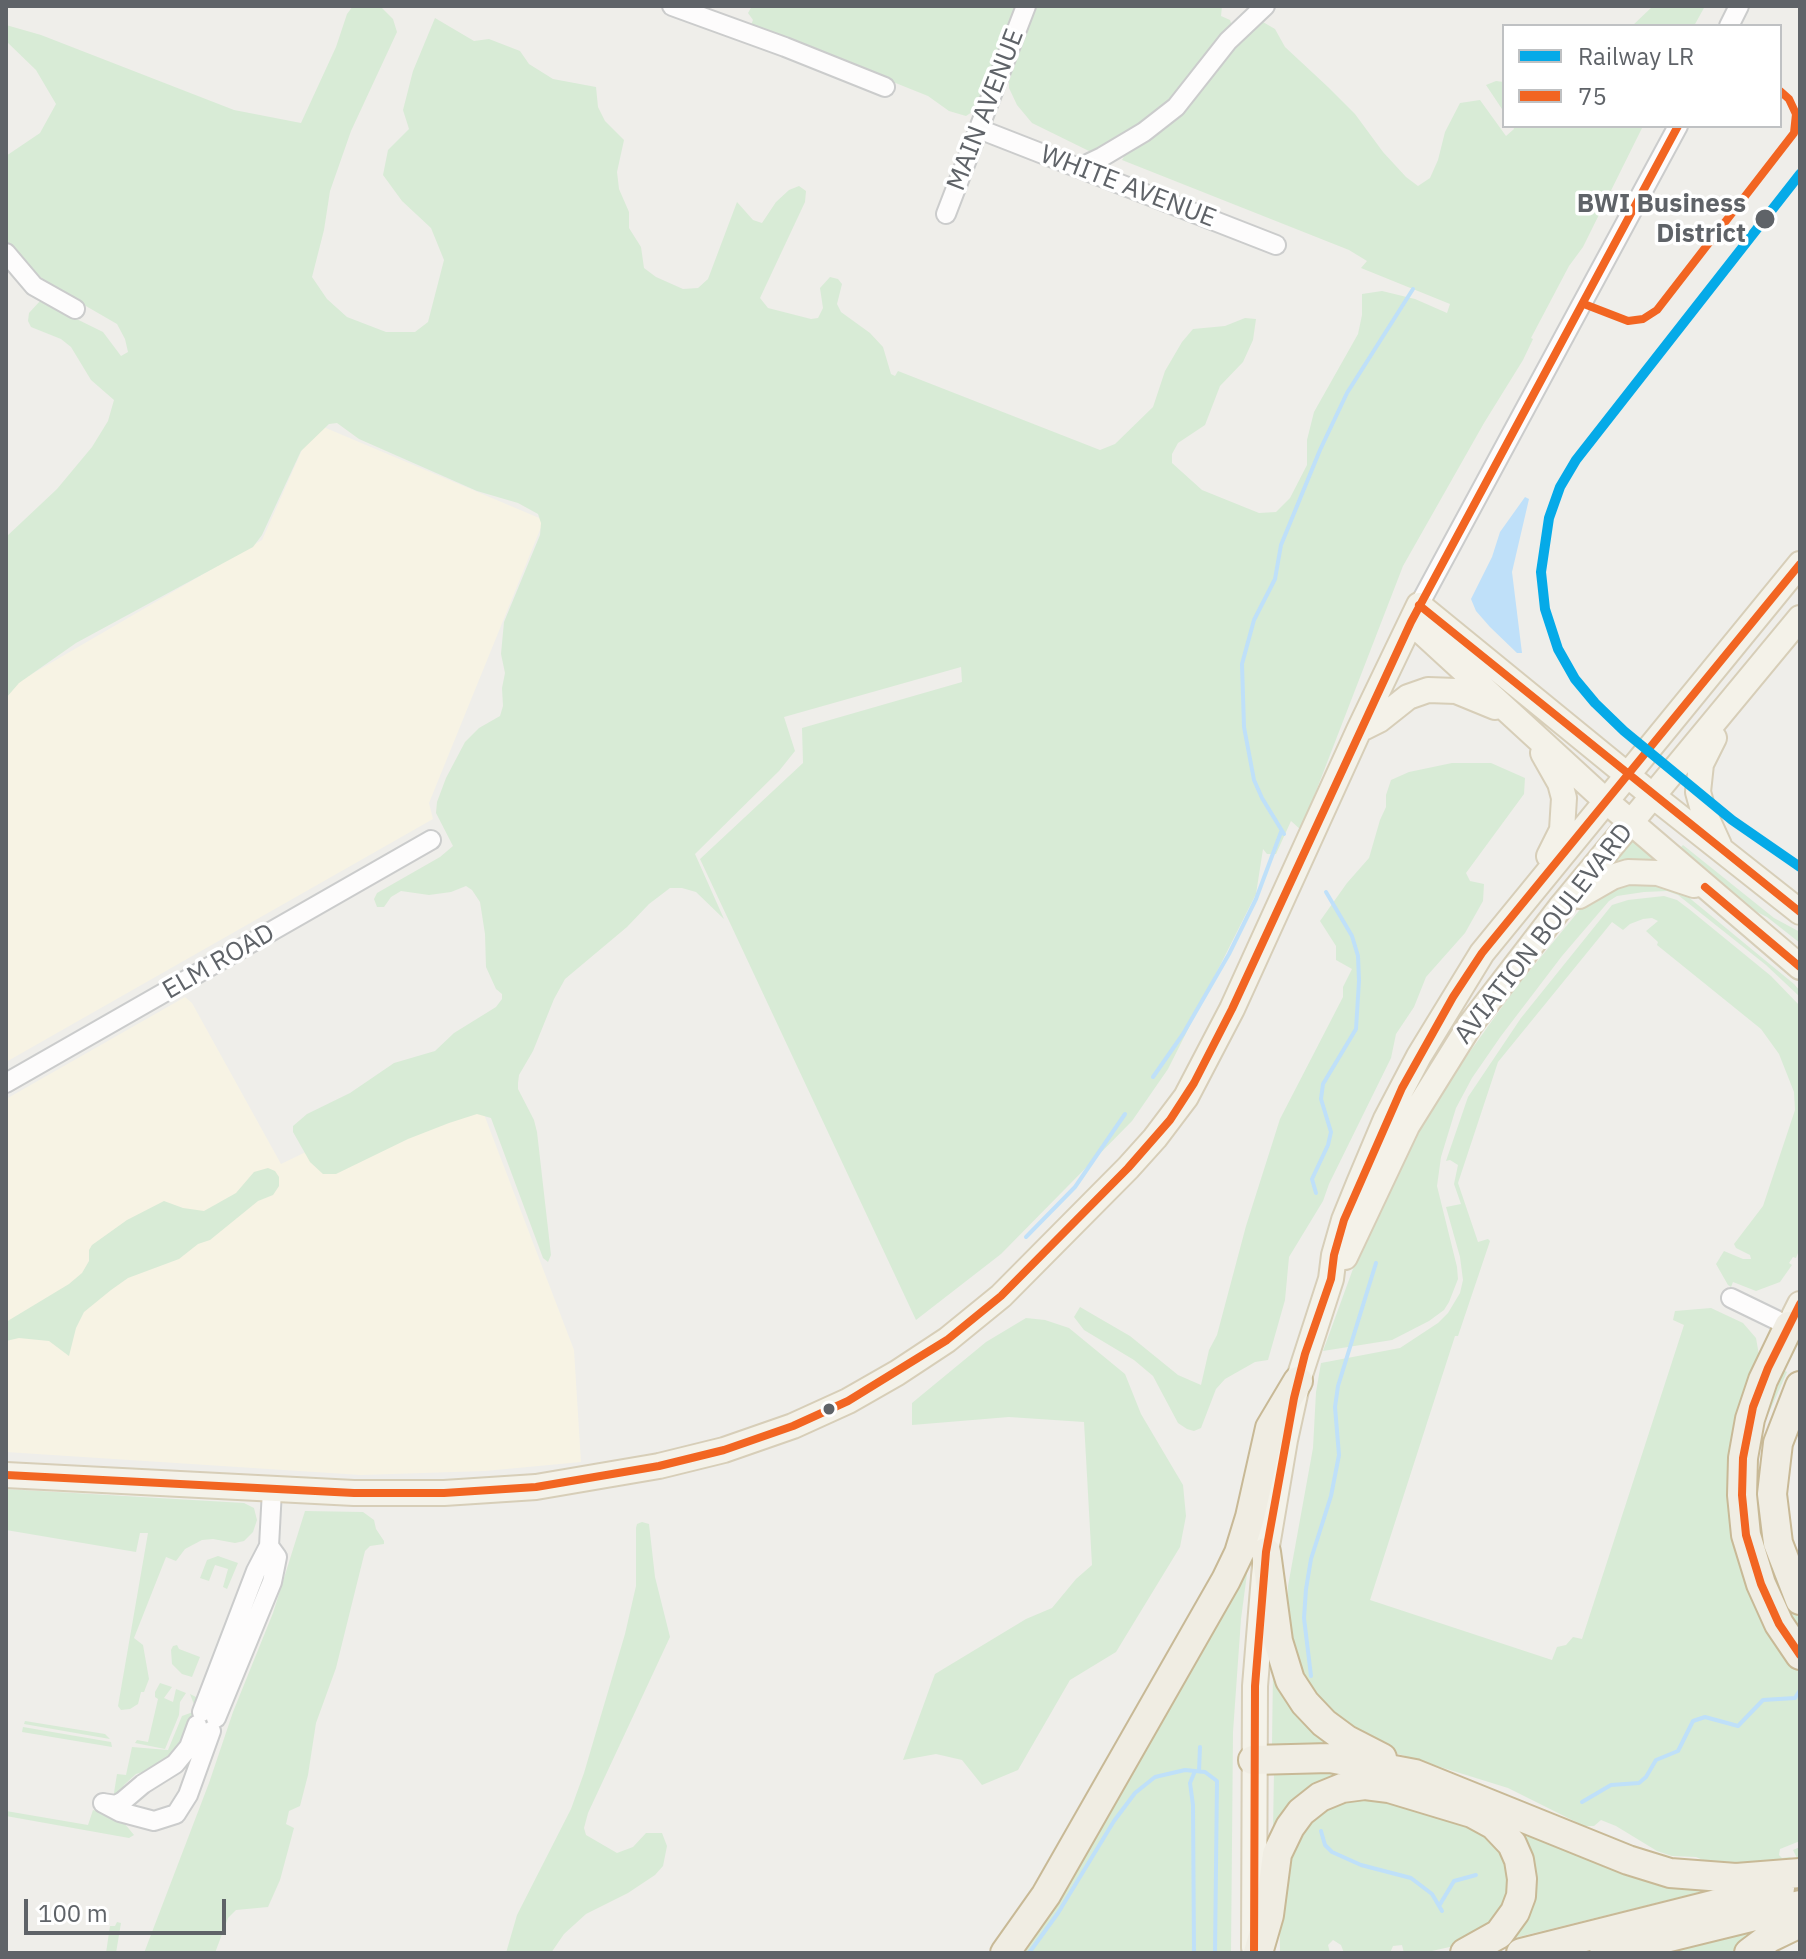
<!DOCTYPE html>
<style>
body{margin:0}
#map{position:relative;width:1806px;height:1959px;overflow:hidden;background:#efeeea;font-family:"IBM Plex Sans",sans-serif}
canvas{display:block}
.frame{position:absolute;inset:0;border:8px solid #5f6368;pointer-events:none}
.legend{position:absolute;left:1502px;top:24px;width:280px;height:104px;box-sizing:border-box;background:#fff;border:2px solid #bfc1c3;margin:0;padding:10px 14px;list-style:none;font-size:24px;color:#5f6368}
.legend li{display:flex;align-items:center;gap:16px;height:40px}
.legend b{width:40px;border:2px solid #bfc1c3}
.scale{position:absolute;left:24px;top:1899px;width:202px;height:36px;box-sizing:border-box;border:4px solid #5f6368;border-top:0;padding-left:10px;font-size:24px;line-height:28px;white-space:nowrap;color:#5f6368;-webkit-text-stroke:6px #fff;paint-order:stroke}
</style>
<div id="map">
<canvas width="1806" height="1959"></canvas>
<div class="frame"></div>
<ul class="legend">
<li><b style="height:10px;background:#05aae8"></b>Railway LR</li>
<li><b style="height:10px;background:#f26522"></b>75</li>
</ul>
<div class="scale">100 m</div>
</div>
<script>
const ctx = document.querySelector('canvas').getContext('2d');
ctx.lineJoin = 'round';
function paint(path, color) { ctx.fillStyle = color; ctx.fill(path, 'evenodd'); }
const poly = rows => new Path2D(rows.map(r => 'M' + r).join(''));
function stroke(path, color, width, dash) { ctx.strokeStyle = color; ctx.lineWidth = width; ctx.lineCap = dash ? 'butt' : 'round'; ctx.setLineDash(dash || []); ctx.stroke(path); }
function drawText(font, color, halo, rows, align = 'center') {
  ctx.font = font + ' "IBM Plex Sans",sans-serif'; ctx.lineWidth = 7; ctx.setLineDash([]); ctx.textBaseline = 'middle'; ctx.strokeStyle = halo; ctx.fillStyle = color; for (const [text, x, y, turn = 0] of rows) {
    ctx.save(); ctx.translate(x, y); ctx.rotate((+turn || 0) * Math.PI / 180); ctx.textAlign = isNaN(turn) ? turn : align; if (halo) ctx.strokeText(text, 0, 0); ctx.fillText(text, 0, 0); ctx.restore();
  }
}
const commercial = poly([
 [314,423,544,520,429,803,433,819,6,1062,6,689,262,540],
 [185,997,192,1003,281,1164,461,1077,477,1096,574,1350,581,1462,485,1471,361,1475,6,1452,6,1099]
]);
const green = poly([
 [353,6,380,6,393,19,397,32,351,131,330,191,324,230,312,277,327,299,347,317,386,332,415,332,428,322,444,260,431,228,402,201,383,175,388,150,409,129,403,110,413,71,435,18,474,41,489,39,520,51,529,64,553,79,596,87,598,107,605,121,624,140,617,172,619,189,629,212,629,228,641,247,644,268,656,277,683,289,698,288,708,279,737,202,753,220,762,223,776,202,789,190,799,186,806,191,805,202,760,298,768,308,811,319,818,318,823,308,820,288,830,277,838,279,842,284,837,304,841,312,870,333,883,347,891,374,895,376,898,371,1100,450,1115,444,1153,407,1165,371,1182,342,1193,329,1225,326,1245,318,1256,319,1253,340,1243,362,1220,386,1205,425,1178,443,1172,454,1172,463,1202,490,1259,513,1276,512,1290,498,1307,465,1307,440,1314,412,1358,334,1362,315,1362,294,1382,291,1415,299,1447,313,1450,304,1361,268,1367,261,1349,250,1122,160,1126,153,1159,132,1178,115,1251,27,1263,22,1275,29,1285,47,1328,87,1355,114,1383,152,1406,177,1418,186,1430,178,1438,160,1445,132,1460,103,1480,100,1506,136,1514,129,1513,126,1643,126,1583,247,1569,266,1531,338,1533,339,1523,360,1484,423,1403,566,1301,830,1291,821,1276,854,1267,854,1263,849,1256,894,1168,1069,1132,1121,1001,1254,916,1320,700,859,803,763,802,728,962,682,961,667,784,717,795,751,779,771,695,854,724,919,696,892,682,888,670,888,649,904,627,927,565,979,554,999,533,1051,519,1075,518,1083,518,1089,534,1120,537,1132,551,1255,548,1262,543,1258,491,1118,477,1114,449,1123,408,1139,336,1174,323,1174,310,1162,293,1132,293,1126,307,1114,350,1093,394,1063,435,1051,454,1033,496,1007,502,999,502,994,496,989,486,967,485,934,480,902,472,890,466,886,451,892,429,895,401,891,391,897,384,907,377,907,374,899,377,893,440,857,453,846,436,813,437,802,446,778,465,742,479,728,500,716,503,706,502,688,505,673,501,654,504,622,540,535,541,523,538,514,518,503,477,491,359,439,337,423,329,424,301,451,262,535,253,547,76,643,19,683,6,698,6,537,57,489,92,447,108,421,114,400,91,380,71,347,61,339,31,327,28,321,29,313,40,301,103,332,121,356,128,352,125,339,117,324,53,287,34,272,6,245,6,156,40,133,56,104,36,70,6,41,6,25,41,35,234,110,301,123,336,47,347,14],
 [752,6,1019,6,978,108,966,116,949,111,928,96,751,25,753,20,748,13],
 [1035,6,1222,6,1221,16,1230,20,1232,26,1197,73,1158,109,1123,138,1091,152,1032,123,1017,105,1009,88,1009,72],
 [1653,6,1705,6,1694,26,1632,26],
 [1496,81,1504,82,1504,112,1486,85],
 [1452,763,1491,763,1525,778,1524,794,1466,873,1470,881,1484,884,1483,901,1465,933,1426,977,1414,1007,1396,1034,1391,1058,1329,1184,1323,1201,1289,1257,1285,1300,1268,1360,1255,1362,1225,1379,1216,1389,1201,1428,1194,1431,1187,1429,1178,1423,1153,1376,1134,1360,1084,1330,1074,1317,1080,1307,1130,1336,1178,1375,1201,1385,1209,1350,1217,1335,1246,1226,1280,1119,1343,997,1343,987,1352,969,1336,960,1336,946,1320,921,1347,883,1369,858,1380,820,1386,807,1386,795,1391,780,1409,772],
 [1632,840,1661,864,1610,867],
 [1683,845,1774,918,1800,932,1800,943,1767,917,1745,906,1678,850],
 [1632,879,1681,891,1794,984,1800,991,1800,997,1766,965,1678,895,1667,891,1644,892,1617,896,1609,901,1562,956,1501,1036,1472,1078,1456,1108,1441,1157,1437,1186,1457,1267,1458,1279,1449,1302,1444,1310,1429,1321,1392,1340,1323,1351,1369,1225,1410,1140,1441,1092,1517,986,1587,901],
 [1664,896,1677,900,1689,909,1771,976,1800,1006,1800,1248,1796,1258,1793,1257,1789,1263,1792,1265,1780,1282,1756,1291,1733,1282,1731,1287,1728,1285,1716,1264,1724,1251,1743,1259,1751,1259,1750,1255,1736,1248,1734,1244,1763,1206,1795,1110,1794,1092,1779,1054,1761,1029,1657,945,1658,942,1646,931,1658,921,1652,918,1643,919,1630,924,1623,930,1612,922,1498,1062,1458,1183,1478,1242,1488,1239,1490,1241,1458,1336,1455,1336,1370,1600,1552,1660,1557,1647,1566,1645,1573,1637,1582,1639,1684,1325,1673,1320,1675,1311,1711,1308,1743,1323,1756,1338,1759,1355,1735,1438,1783,1653,1800,1674,1800,1841,1780,1849,1779,1855,1782,1858,1790,1857,1793,1860,1797,1858,1793,1850,1800,1847,1800,1861,1720,1867,1696,1857,1672,1856,1657,1851,1616,1826,1601,1820,1594,1826,1584,1826,1508,1788,1376,1747,1318,1706,1292,1660,1288,1636,1288,1586,1313,1448,1316,1392,1321,1363,1400,1348,1438,1323,1448,1313,1460,1293,1463,1280,1460,1257,1446,1207,1461,1204,1454,1184,1458,1165,1450,1160,1446,1161,1468,1097,1521,1018,1612,905,1628,900],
 [268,1168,275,1171,279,1177,279,1186,273,1195,258,1201,210,1240,198,1244,179,1259,128,1278,111,1290,84,1312,76,1328,69,1356,49,1341,19,1338,6,1341,6,1322,69,1284,82,1273,89,1261,89,1250,92,1245,127,1220,164,1201,183,1208,204,1211,236,1193,254,1172],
 [1026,1318,1045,1320,1069,1328,1125,1374,1141,1414,1183,1485,1186,1516,1180,1547,1116,1652,1070,1680,1018,1770,982,1785,962,1760,936,1754,903,1760,935,1674,1026,1619,1052,1608,1076,1579,1092,1565,1084,1422,1009,1417,912,1425,912,1403,986,1342],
 [1780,1368,1787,1372,1765,1422,1758,1454,1755,1489,1779,1578,1800,1621,1799,1635,1784,1610,1770,1579,1759,1545,1753,1501,1756,1439,1765,1404],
 [6,1489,244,1503,254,1508,257,1520,253,1532,244,1541,235,1543,213,1539,202,1540,185,1549,176,1561,166,1557,134,1638,143,1645,149,1679,144,1692,141,1692,138,1704,130,1709,121,1710,118,1706,148,1533,140,1533,136,1552,6,1530],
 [305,1511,363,1512,374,1520,376,1529,384,1541,384,1544,370,1546,365,1551,336,1668,316,1723,308,1775,300,1806,289,1811,286,1824,294,1828,280,1880,268,1907,236,1910,228,1918,215,1953,144,1953,209,1783,233,1712,273,1613],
 [642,1522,649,1524,655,1577,670,1637,588,1813,584,1828,586,1835,617,1853,633,1847,646,1833,662,1833,667,1846,663,1866,655,1875,628,1893,586,1914,564,1934,551,1953,506,1953,517,1915,571,1809,584,1773,625,1634,636,1586,636,1528,637,1524],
 [218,1556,238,1563,227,1589,223,1587,228,1569,215,1565,209,1581,200,1578,207,1560],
 [1248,1566,1241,1619,1233,1732,1231,1953,1015,1953],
 [177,1645,179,1649,200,1657,192,1677,182,1674,172,1664,171,1650,173,1646],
 [1273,1670,1356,1753,1276,1750,1272,1744],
 [160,1683,172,1687,164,1698,173,1702,176,1689,186,1693,180,1702,179,1715,165,1749,135,1743,137,1740,148,1742,158,1699,155,1697,155,1692],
 [190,1694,200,1699,179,1751,153,1769,136,1774,124,1785,120,1796,113,1799,117,1774,126,1775,132,1747,168,1750,182,1716,193,1712,195,1707],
 [25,1721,105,1734,110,1739,24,1724],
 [23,1727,111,1742,112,1747,22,1732],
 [1329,1764,1733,1884,1506,1940,1524,1851,1375,1778,1273,1830,1274,1771],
 [1368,1794,1485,1830,1511,1865,1505,1914,1463,1944,1423,1953,1404,1953,1402,1945,1393,1946,1390,1953,1344,1953,1341,1945,1333,1940,1328,1945,1330,1953,1280,1953,1279,1881,1288,1857,1314,1811],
 [93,1810,120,1818,134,1835,129,1838,6,1816,6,1811,88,1825],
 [117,1922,121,1923,116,1953,106,1953,110,1926,115,1926],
 [1780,1925,1737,1953,1667,1953]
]);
const water = poly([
 [1525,497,1529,499,1512,572,1522,653,1517,653,1490,627,1476,611,1471,599,1492,557,1500,532]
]);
const stream = poly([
 [1284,834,1262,798,1254,780,1244,727,1242,664,1254,620,1275,579,1281,545,1320,450,1347,393,1413,289],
 [1153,1077,1183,1034,1229,954,1256,899,1281,832],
 [1316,1193,1312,1179,1328,1145,1331,1132,1321,1099,1323,1084,1356,1029,1359,981,1358,956,1352,936,1326,892],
 [1026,1237,1075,1187,1125,1114],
 [1311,1676,1304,1618,1306,1589,1311,1559,1331,1496,1339,1455,1335,1407,1338,1386,1376,1263],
 [1199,1771,1200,1747],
 [1582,1802,1611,1785,1639,1783,1646,1777,1656,1760,1678,1751,1693,1721,1705,1717,1738,1726,1763,1700,1795,1698,1800,1690],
 [1321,1831,1325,1845,1332,1852,1361,1865,1411,1878,1432,1894,1442,1911],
 [1439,1906,1454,1881,1476,1875],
 [1029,1953,1058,1913,1114,1821,1135,1793,1155,1777,1185,1770,1205,1772,1217,1781,1215,1953],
 [1194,1953,1193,1805,1190,1783,1195,1771]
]);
const minor = poly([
 [672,6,785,47,885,87],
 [1729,26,1739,6],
 [979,129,1276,245],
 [1079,168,1102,157,1144,132,1176,107,1228,41,1265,6],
 [946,214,1026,6],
 [6,253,34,286,75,309],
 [1419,605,1678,126],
 [6,1083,431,840],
 [1731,1298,1797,1330],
 [202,1712,256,1571,269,1546,272,1490],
 [216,1718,272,1582,277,1557,269,1546],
 [103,1803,120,1812,154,1821,176,1814,188,1795,211,1731],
 [103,1803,116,1805,123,1801,143,1784,175,1764,189,1747,197,1725]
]);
const major = poly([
 [1411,622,1606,801,1800,967],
 [1359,730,1379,720,1408,697,1428,690,1456,691,1495,707],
 [1714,738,1701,764,1698,792,1703,810,1719,845],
 [1543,753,1560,783,1564,798,1562,830,1549,856],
 [1579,896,1612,877,1628,872,1658,873,1694,885],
 [1345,1257,1407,1126,1470,1025,1560,908,1800,618],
 [1789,1326,1800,1304],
 [6,1475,354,1493,444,1493,536,1487,659,1466,724,1450,793,1426,848,1401,897,1373,947,1340,1001,1296,1128,1168,1155,1138,1186,1097,1232,1009,1359,730,1419,605,1653,796,1800,912],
 [1254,1948,1255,1686,1266,1552,1285,1440,1298,1381,1331,1279,1334,1255,1344,1220,1359,1183,1386,1119,1419,1056,1482,953,1800,564]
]);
const highway = poly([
 [1789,1326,1763,1380,1750,1419,1743,1458,1742,1495,1746,1535,1761,1584,1779,1624,1800,1655],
 [1800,1386,1778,1443,1772,1494,1778,1543,1800,1600],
 [1266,1552,1278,1641,1290,1680,1305,1703,1324,1723,1347,1740,1382,1758],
 [1253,1760,1330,1758,1415,1774,1628,1860,1670,1873,1736,1878,1800,1873],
 [1005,1953,1046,1895,1226,1580,1239,1553,1250,1517,1270,1428,1298,1381],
 [1258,1953,1269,1915,1277,1854,1290,1827,1301,1812,1320,1797,1342,1788,1365,1785,1389,1788,1472,1813,1494,1825,1512,1844,1519,1860,1522,1879,1521,1896,1515,1912,1499,1934,1465,1953],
 [1521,1953,1780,1888],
 [1604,1953,1800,1905],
 [1749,1953,1769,1938,1800,1923]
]);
const bus1 = poly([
 [1584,304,1628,321,1643,319,1657,310,1794,133,1796,114,1789,99,1780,91],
 [1419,605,1800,912],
 [1705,887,1800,967],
 [1800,1304,1768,1368,1753,1407,1743,1458,1742,1495,1746,1535,1761,1584,1779,1624,1800,1655],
 [6,1475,354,1493,444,1493,536,1487,659,1466,724,1450,793,1426,848,1401,947,1340,1001,1296,1128,1168,1170,1120,1194,1083,1232,1009,1411,622,1678,126],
 [1254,1953,1255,1686,1266,1552,1294,1398,1305,1354,1331,1279,1334,1255,1344,1220,1402,1088,1453,997,1482,953,1800,564]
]);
const rail1 = poly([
 [1800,174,1576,460,1560,487,1549,518,1541,572,1545,609,1558,649,1575,679,1595,703,1624,731,1732,820,1800,867]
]);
const markers = [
 [1765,219,11,"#5f6368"],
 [829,1409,7,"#5f6368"]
];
const streetNames = [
 ["MAIN AVENUE",986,110,-69],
 ["WHITE AVENUE",1128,187,21],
 ["AVIATION BOULEVARD",1544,934,-52],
 ["ELM ROAD",219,962,-30]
];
const stopNames = [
 ["BWI Business",1746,204],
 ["District",1746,234]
];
paint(commercial, '#f7f3e4');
paint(green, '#d8ebd6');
paint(water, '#bfe0f9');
stroke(stream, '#bfe0f9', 4);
stroke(minor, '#cbcccc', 22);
stroke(major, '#d7ceb8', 28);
stroke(highway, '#c8b996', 32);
stroke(minor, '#fdfcfc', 18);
stroke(major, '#f4f2e9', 24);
stroke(highway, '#f0ede3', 28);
stroke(bus1, '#f26522', 8);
stroke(rail1, '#05aae8', 10);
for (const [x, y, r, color] of markers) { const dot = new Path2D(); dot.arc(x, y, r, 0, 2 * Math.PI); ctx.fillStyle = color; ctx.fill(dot); stroke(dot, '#fff', 3); }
drawText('26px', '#5f6368', '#fff', streetNames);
drawText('bold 26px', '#5f6368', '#fff', stopNames, 'right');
</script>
